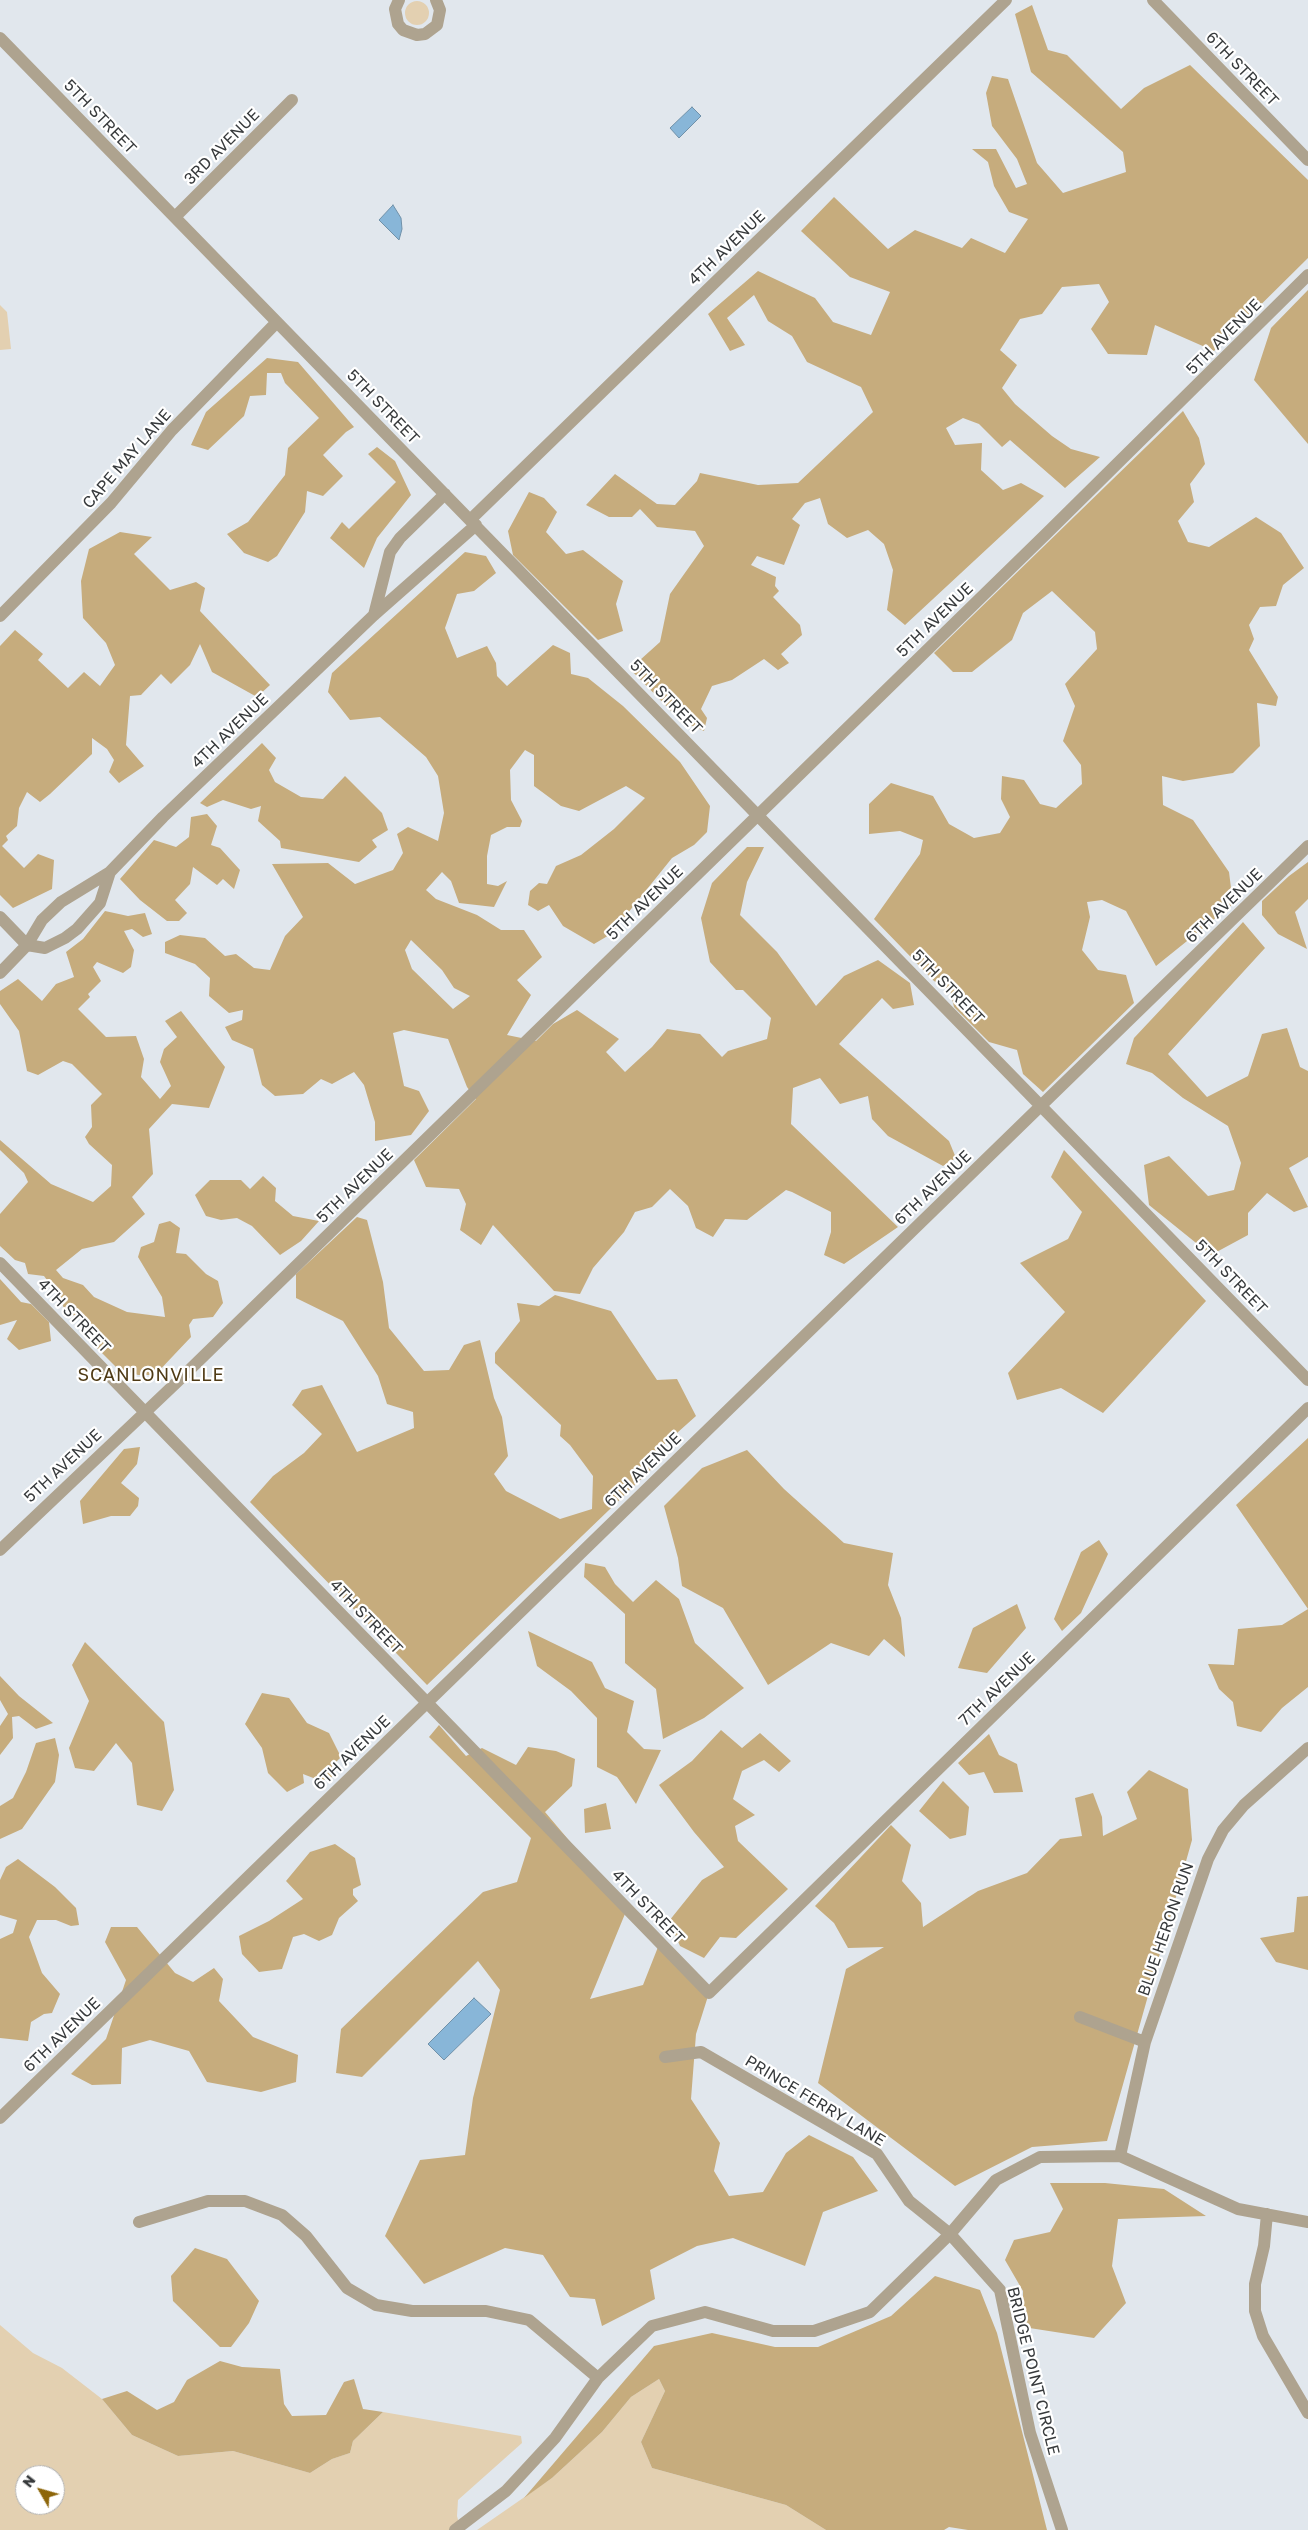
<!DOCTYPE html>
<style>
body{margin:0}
#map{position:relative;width:1308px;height:2530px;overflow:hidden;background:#e1e7ed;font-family:"Golos Text",sans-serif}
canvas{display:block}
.north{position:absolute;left:15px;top:2465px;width:50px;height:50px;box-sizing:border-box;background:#fff;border:1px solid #afb0b1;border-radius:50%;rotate:308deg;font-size:14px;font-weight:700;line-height:20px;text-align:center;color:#373a3c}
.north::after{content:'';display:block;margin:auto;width:18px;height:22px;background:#8d660a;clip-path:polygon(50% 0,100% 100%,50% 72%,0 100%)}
</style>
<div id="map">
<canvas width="1308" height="2530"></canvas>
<div class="north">N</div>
</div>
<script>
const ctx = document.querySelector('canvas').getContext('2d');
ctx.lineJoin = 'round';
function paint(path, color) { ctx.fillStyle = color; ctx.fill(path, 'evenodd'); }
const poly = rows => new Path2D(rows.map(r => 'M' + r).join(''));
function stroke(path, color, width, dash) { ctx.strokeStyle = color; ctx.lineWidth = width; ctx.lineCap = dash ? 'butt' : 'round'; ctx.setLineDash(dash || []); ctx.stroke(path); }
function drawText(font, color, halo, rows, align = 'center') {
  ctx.font = font + ' "Golos Text",sans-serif'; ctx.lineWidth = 4.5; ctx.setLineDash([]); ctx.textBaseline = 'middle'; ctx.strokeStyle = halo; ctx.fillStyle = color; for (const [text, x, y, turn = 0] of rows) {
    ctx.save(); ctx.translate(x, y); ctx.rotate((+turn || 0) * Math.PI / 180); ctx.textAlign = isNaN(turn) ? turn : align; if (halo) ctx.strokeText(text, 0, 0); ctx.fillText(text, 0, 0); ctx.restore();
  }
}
const green = poly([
 '405 13a12 12 0 1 1 24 0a12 12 0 1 1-24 0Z',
 [0,305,7,312,11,349,0,350],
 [0,2325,33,2353,62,2368,102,2399,132,2435,178,2456,233,2451,310,2473,332,2459,350,2453,353,2441,383,2412,521,2436,522,2443,458,2500,457,2516,460,2527,465,2530,0,2530],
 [25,2475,55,2475,55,2505,25,2505],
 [659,2379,665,2391,641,2442,652,2468,786,2505,826,2530,477,2530,552,2478,602,2432,631,2397]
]);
const forest = poly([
 [1032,5,1048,50,1067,55,1121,109,1144,88,1190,65,1308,180,1308,258,1214,351,1155,325,1147,355,1108,354,1091,329,1109,302,1099,284,1062,287,1042,314,1020,319,1000,350,1017,365,1002,388,1015,404,1052,436,1071,449,1100,457,1065,488,1010,440,1002,447,979,424,963,418,946,428,955,445,982,443,981,470,1003,490,1021,483,1044,496,905,625,887,610,893,570,884,544,868,530,847,538,828,524,820,498,805,503,792,519,800,525,784,565,757,556,751,565,776,577,775,586,779,591,773,597,800,625,802,635,781,654,789,663,778,670,764,659,732,680,712,686,701,709,707,718,704,731,681,721,630,669,660,642,670,594,704,546,695,531,657,527,640,509,632,517,609,517,586,505,615,474,657,504,675,505,697,481,700,473,758,485,798,483,873,412,861,387,807,362,792,336,768,321,754,295,727,318,745,345,730,351,708,314,758,271,815,298,833,322,871,335,890,292,850,277,801,231,834,197,888,249,915,230,962,248,971,238,1005,253,1028,219,1009,212,994,186,988,162,972,149,996,149,1016,188,1027,184,1017,159,992,126,986,93,992,76,1008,79,1037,163,1063,193,1126,172,1123,152,1031,72,1015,14],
 [1308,290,1308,444,1254,380,1271,328],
 [267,358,298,362,354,427,346,432,323,455,343,476,323,496,307,491,305,512,277,556,268,562,244,553,227,534,248,522,285,475,288,448,319,418,285,383,281,373,267,373,266,395,250,396,244,416,208,450,191,445,206,412],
 [1183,411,1199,438,1205,464,1190,484,1194,502,1178,521,1188,542,1209,547,1256,517,1281,533,1304,568,1283,585,1276,606,1260,607,1249,625,1254,639,1249,650,1278,697,1276,706,1257,703,1260,746,1233,773,1183,781,1162,776,1163,805,1193,820,1229,872,1233,904,1156,966,1126,911,1102,900,1087,902,1090,917,1082,950,1098,970,1126,975,1134,1003,1043,1092,1023,1074,1017,1050,989,1042,954,1007,950,990,934,981,874,919,920,854,923,840,900,831,869,834,869,804,891,783,933,796,949,824,974,838,1000,833,1010,817,1001,799,1002,776,1024,780,1040,804,1056,808,1082,784,1081,765,1063,741,1075,706,1065,684,1097,649,1095,632,1052,591,1023,613,1012,640,972,672,953,672,934,653],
 [377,447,395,461,411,495,377,538,364,568,330,538,342,522,349,529,396,482,368,454],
 [529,492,544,498,557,512,546,532,566,554,583,550,623,581,616,604,623,631,598,640,513,555,508,531],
 [120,532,152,537,134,554,170,590,196,582,205,588,200,611,270,685,257,697,212,672,200,644,190,665,171,684,161,674,141,695,130,696,126,745,144,766,119,783,109,772,114,760,107,749,92,738,92,754,50,794,40,802,27,792,19,808,17,826,6,836,8,840,2,846,24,868,38,854,54,860,52,889,13,908,0,895,0,646,15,630,43,654,38,660,68,688,84,672,100,686,115,665,106,643,83,618,81,581,89,549],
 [465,552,486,556,496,573,474,591,457,594,445,628,457,658,487,646,496,663,497,676,507,686,553,645,570,653,571,674,588,678,623,706,680,762,710,806,707,832,694,845,672,858,611,934,594,944,563,926,549,905,538,911,528,905,530,891,539,883,547,884,556,866,581,855,614,829,645,798,626,786,579,811,561,806,534,786,534,755,525,750,510,770,511,800,522,821,520,827,507,827,491,835,487,856,487,884,498,886,507,881,494,907,459,903,451,881,442,872,426,890,436,899,477,915,501,930,524,930,542,957,517,980,531,995,507,1035,536,1041,553,1024,577,1010,619,1039,606,1052,625,1072,652,1047,667,1029,700,1034,722,1057,728,1051,767,1039,771,1018,743,990,736,990,710,962,701,918,712,883,747,847,764,847,747,882,740,915,777,952,816,1006,844,976,878,960,910,983,914,1005,893,1009,882,998,839,1044,949,1141,956,1158,943,1166,888,1136,872,1119,868,1096,840,1104,820,1078,793,1088,791,1124,898,1227,844,1264,824,1255,831,1232,831,1212,792,1192,786,1190,747,1220,725,1219,713,1237,696,1228,688,1206,670,1189,652,1207,635,1212,624,1232,593,1268,580,1294,554,1291,493,1225,481,1245,460,1230,466,1204,459,1189,426,1187,414,1160,476,1099,467,1087,448,1039,404,1030,393,1033,404,1086,419,1091,429,1111,411,1135,375,1141,375,1122,364,1085,354,1072,332,1084,321,1079,303,1094,275,1096,262,1085,253,1049,232,1040,225,1027,242,1020,243,1010,229,1013,209,996,210,978,195,964,165,953,165,942,180,935,205,938,225,956,236,954,254,968,270,970,285,936,303,917,272,864,328,863,355,884,393,870,403,853,397,834,408,827,438,841,444,813,438,776,426,757,380,717,350,720,328,692,332,673],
 [411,940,442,970,454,988,470,996,453,1009,412,969,405,950],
 [262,743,276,758,269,770,275,782,301,797,323,799,345,776,382,813,388,830,372,840,377,847,359,862,281,848,280,841,258,821,261,806,251,809,223,800,207,807,200,803],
 [207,814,217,826,211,845,220,848,240,870,234,889,223,879,217,885,193,867,190,884,175,900,187,913,179,921,167,921,140,900,120,879,154,840,176,847,189,837,191,817],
 [1308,862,1308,899,1295,912,1307,949,1278,934,1262,915,1262,901,1289,876],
 [105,911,128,916,145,913,152,934,143,937,132,929,124,931,134,950,131,967,123,973,97,962,93,967,101,981,88,994,90,997,78,1009,106,1037,136,1036,144,1059,141,1077,160,1099,171,1086,160,1062,164,1049,177,1037,165,1021,181,1011,225,1067,209,1108,172,1104,149,1129,153,1174,132,1197,145,1214,114,1242,82,1249,56,1270,63,1278,83,1285,94,1297,127,1312,165,1317,162,1297,138,1257,141,1247,154,1242,159,1224,170,1221,180,1228,176,1253,186,1254,206,1274,218,1281,223,1303,213,1317,193,1319,189,1325,191,1337,155,1375,138,1375,117,1368,89,1340,85,1321,65,1311,59,1296,44,1276,28,1274,25,1263,15,1260,0,1246,0,1214,28,1182,24,1173,0,1150,0,1140,51,1184,93,1202,111,1186,112,1165,89,1144,85,1137,92,1127,91,1105,102,1094,72,1064,63,1061,38,1075,27,1071,19,1031,0,1004,0,991,18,979,42,1001,56,984,74,977,66,952,83,939],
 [1243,922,1265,948,1168,1054,1207,1097,1248,1076,1262,1034,1287,1028,1300,1067,1308,1071,1308,1157,1289,1168,1308,1207,1294,1212,1267,1193,1248,1213,1248,1235,1211,1255,1149,1205,1144,1165,1169,1156,1208,1196,1234,1190,1241,1163,1228,1126,1183,1098,1152,1073,1126,1064,1134,1038],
 [1064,1150,1206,1301,1103,1413,1061,1388,1017,1400,1008,1373,1065,1312,1020,1263,1068,1239,1082,1212,1051,1177],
 [263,1176,276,1188,275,1201,293,1216,319,1221,301,1241,280,1255,252,1226,237,1218,221,1220,206,1216,195,1195,210,1180,241,1180,250,1189],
 [357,1217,367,1220,383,1282,389,1328,424,1371,449,1370,464,1345,480,1340,494,1398,502,1417,508,1456,494,1474,506,1491,560,1519,592,1509,593,1476,570,1445,560,1436,561,1425,495,1363,495,1353,520,1321,517,1303,539,1306,555,1295,611,1311,657,1380,677,1379,696,1416,659,1449,660,1461,427,1685,250,1502,273,1476,304,1453,322,1434,292,1405,302,1390,322,1385,357,1452,414,1428,413,1412,387,1404,378,1376,343,1321,296,1298,296,1274],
 [0,1279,21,1302,31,1304,49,1322,51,1341,19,1350,7,1339,17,1320,0,1325],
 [1308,1438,1308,1687,1282,1708,1261,1732,1237,1726,1233,1702,1219,1689,1208,1664,1234,1665,1238,1629,1282,1625,1308,1609,1236,1505],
 [140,1447,137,1464,121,1483,139,1498,138,1506,130,1516,111,1516,83,1524,80,1501,124,1449],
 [747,1450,784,1489,844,1543,893,1553,888,1585,901,1618,905,1657,884,1639,869,1656,831,1643,768,1685,723,1608,682,1586,678,1558,664,1506,702,1468],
 [1099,1540,1108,1554,1081,1613,1062,1631,1054,1619,1081,1552],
 [585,1563,605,1567,615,1584,633,1602,656,1580,679,1599,695,1643,744,1688,704,1718,663,1739,656,1689,625,1663,625,1614,584,1577],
 [1017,1604,1026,1628,987,1673,958,1668,973,1628],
 [528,1631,592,1662,605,1688,634,1701,627,1732,644,1749,661,1750,636,1804,617,1777,597,1767,597,1718,571,1691,537,1666],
 [85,1642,164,1722,174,1790,162,1811,137,1805,132,1763,116,1743,94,1771,75,1768,69,1748,89,1701,72,1665],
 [0,1676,19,1696,53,1723,36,1729,19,1716,12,1717,13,1738,0,1755,0,1726,8,1714,0,1700],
 [262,1693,289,1698,307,1723,329,1733,341,1757,332,1766,332,1777,321,1781,303,1774,304,1783,287,1792,268,1773,262,1748,245,1724],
 [439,1725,466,1756,482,1748,516,1765,528,1747,556,1751,575,1759,572,1786,545,1812,627,1909,590,1999,643,1985,660,1942,709,1993,696,2034,691,2099,720,2143,714,2171,729,2196,763,2192,786,2153,809,2135,853,2157,878,2191,823,2212,805,2266,733,2238,697,2246,650,2270,655,2299,602,2326,595,2299,570,2297,543,2255,505,2248,424,2284,385,2236,420,2160,465,2155,473,2098,500,1990,478,1961,362,2077,336,2073,341,2029,483,1892,517,1882,531,1838,429,1737],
 [721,1730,742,1748,760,1733,791,1761,779,1772,764,1760,742,1771,733,1799,755,1815,735,1826,738,1841,788,1889,736,1938,720,1937,704,1958,680,1946,669,1921,702,1880,724,1867,694,1832,659,1785,692,1761],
 [989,1734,999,1755,1017,1764,1023,1792,994,1793,984,1772,969,1775,958,1763],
 [55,1738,59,1755,55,1782,22,1829,0,1839,0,1806,13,1798,26,1772,36,1743],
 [1149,1770,1188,1789,1192,1840,1107,2141,1032,2147,955,2186,818,2083,846,1969,884,1947,848,1948,834,1923,815,1906,891,1825,911,1845,902,1881,921,1903,923,1927,978,1891,1027,1873,1060,1839,1082,1836,1075,1798,1093,1793,1102,1817,1103,1836,1137,1819,1127,1792],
 [943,1781,969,1807,966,1835,950,1839,919,1811],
 [606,1803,611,1829,585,1833,584,1809],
 [335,1844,355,1858,361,1885,353,1889,353,1895,358,1901,339,1918,332,1935,319,1941,304,1934,293,1937,282,1969,259,1972,242,1954,239,1936,269,1921,303,1899,286,1881,310,1852],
 [18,1859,55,1887,76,1908,79,1925,71,1926,56,1920,37,1920,29,1937,42,1973,60,1994,52,2013,44,2014,31,2022,28,2041,0,2038,0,1939,13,1933,17,1920,0,1915,0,1880,6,1867],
 [1308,1896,1308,1970,1276,1962,1260,1938,1294,1932,1297,1897],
 [111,1927,137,1927,175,1973,193,1982,214,1968,223,1979,219,2001,253,2037,298,2055,296,2082,261,2092,207,2082,189,2051,150,2040,122,2048,121,2084,92,2085,71,2074,106,2039,126,1980,105,1942],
 [1050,2183,1105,2183,1164,2189,1206,2216,1118,2219,1112,2266,1126,2303,1094,2338,1023,2327,1023,2291,1005,2260,1014,2240,1050,2232,1063,2209],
 [195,2248,227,2259,259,2301,249,2323,231,2347,220,2347,173,2301,171,2276],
 [935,2276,980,2290,997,2333,1047,2530,968,2530,949,2527,944,2530,826,2530,786,2505,652,2468,641,2442,665,2391,659,2379,631,2397,602,2432,552,2478,524,2498,654,2346,712,2333,775,2347,818,2347,891,2316],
 [220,2361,242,2367,280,2369,284,2404,292,2416,326,2415,344,2382,354,2379,363,2409,383,2412,353,2441,350,2453,332,2459,310,2473,233,2451,178,2456,132,2435,102,2399,127,2391,157,2410,174,2402,187,2380]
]);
const water = poly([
 [692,107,701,116,679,138,670,128,692,107],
 [393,205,401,218,402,229,399,240,379,220,393,205],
 [474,1998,491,2014,444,2060,428,2044,474,1998]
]);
const minor = poly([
 [399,0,395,9,398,24,403,30,417,35,425,34,437,25,440,10,436,0],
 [1153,0,1308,160],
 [0,38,1308,1380],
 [175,217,292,100],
 [470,520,1006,0],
 [374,615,390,552,400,538,445,494],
 [0,616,111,503,172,430,277,322],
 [0,917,27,945],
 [27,945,45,948,65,938,77,929,100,903,110,872],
 [0,973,27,945,42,920,61,902,110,872,163,817,374,615,476,525],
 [0,1263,709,1993,1308,1408],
 [0,1550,176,1383,1045,535,1308,275],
 [1080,2017,1145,2042],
 [665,2057,701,2052,877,2154,909,2201,950,2234,1000,2290,1030,2433,1062,2530],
 [0,2118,1308,846],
 [1120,2156,1145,2042,1208,1859,1223,1830,1244,1805,1308,1748],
 [1267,2214,1264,2246,1255,2284,1255,2311,1263,2336,1308,2413],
 [139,2222,208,2201,245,2201,282,2215,306,2236,347,2288,376,2305,412,2311,486,2311,529,2320,598,2378],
 [455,2530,506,2491,555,2438,598,2378,652,2326,705,2312,773,2331,814,2331,870,2312,950,2234,996,2180,1040,2157,1120,2156,1238,2209,1308,2222]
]);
const streetNames = [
 ["6TH STREET",1242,69,46],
 ["5TH STREET",100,117,46],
 ["3RD AVENUE",222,147,-45],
 ["4TH AVENUE",727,248,-44],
 ["5TH AVENUE",1224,337,-45],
 ["5TH STREET",383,407,46],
 ["CAPE MAY LANE",127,459,-49],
 ["5TH AVENUE",935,620,-44],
 ["5TH STREET",666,697,46],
 ["4TH AVENUE",230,731,-44],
 ["5TH AVENUE",645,903,-44],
 ["6TH AVENUE",1224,906,-44],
 ["5TH STREET",948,987,46],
 ["5TH AVENUE",355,1186,-44],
 ["6TH AVENUE",933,1188,-44],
 ["5TH STREET",1231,1277,46],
 ["4TH STREET",74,1316,46],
 ["5TH AVENUE",63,1466,-43],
 ["6TH AVENUE",643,1470,-44],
 ["4TH STREET",366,1617,46],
 ["7TH AVENUE",997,1689,-44],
 ["6TH AVENUE",352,1753,-44],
 ["4TH STREET",648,1907,46],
 ["BLUE HERON RUN",1166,1929,-71],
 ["6TH AVENUE",62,2035,-44],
 ["PRINCE FERRY LANE",815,2101,31],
 ["BRIDGE POINT CIRCLE",1033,2371,76]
];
const neighbourhoodNames = [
 ["SCANLONVILLE",151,1375]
];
paint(green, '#e3d0b1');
paint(forest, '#c6ac7d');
paint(water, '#88b6d8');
stroke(water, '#7091a9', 1);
stroke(minor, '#aea38f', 12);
drawText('16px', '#373a3c', '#fff', streetNames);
ctx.letterSpacing = '1px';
drawText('18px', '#4f3b16', '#fff', neighbourhoodNames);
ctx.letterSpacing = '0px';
</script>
